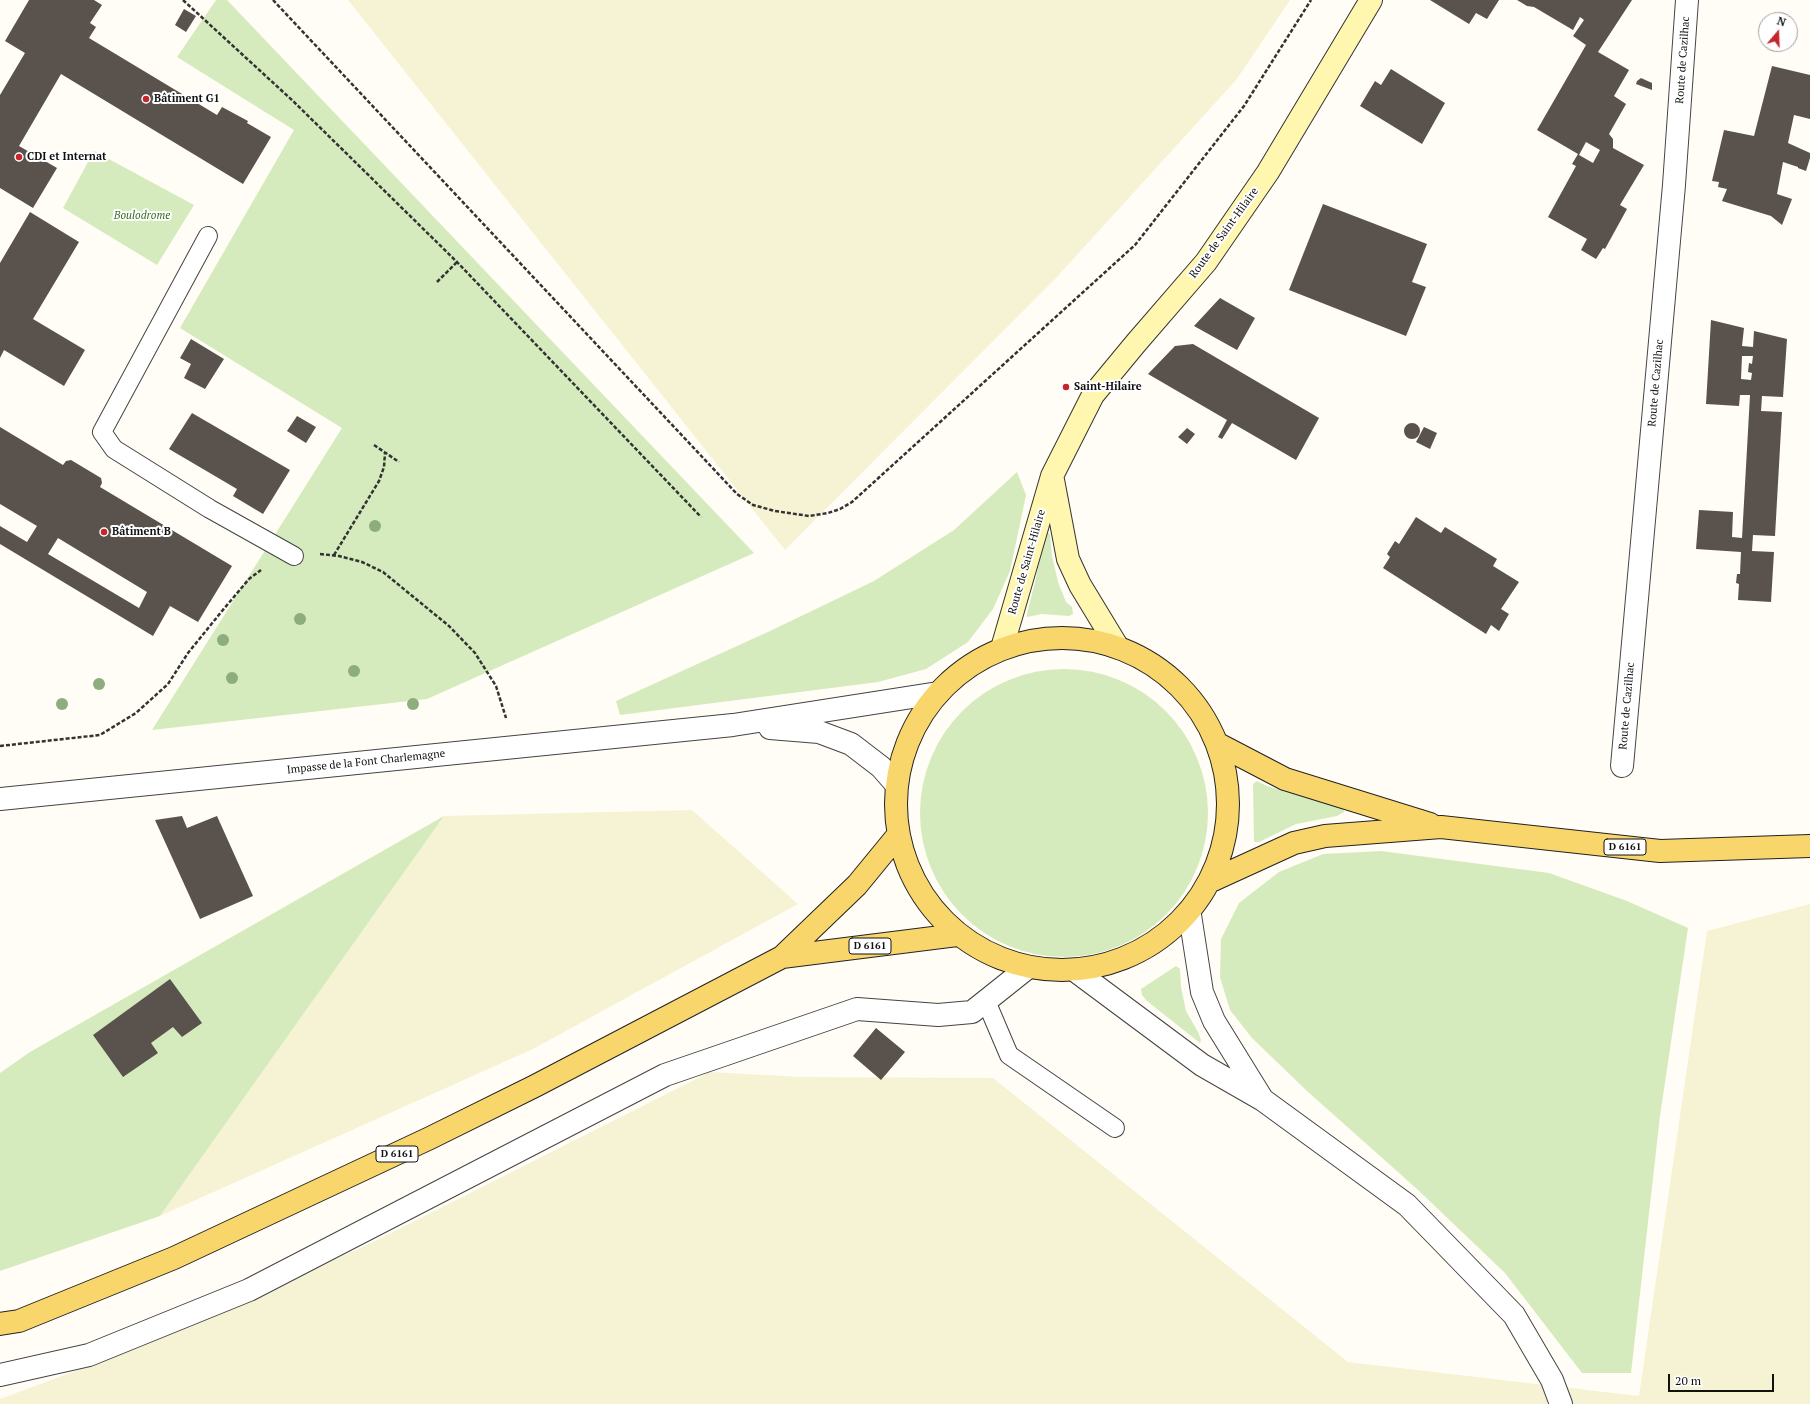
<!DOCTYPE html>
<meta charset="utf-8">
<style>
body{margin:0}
#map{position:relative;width:1810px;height:1404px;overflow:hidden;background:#fffdf5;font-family:"PT Serif",serif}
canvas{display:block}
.north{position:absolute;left:1758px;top:12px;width:40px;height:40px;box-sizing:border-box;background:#fff;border:1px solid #a0a0a0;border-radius:50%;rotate:19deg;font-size:11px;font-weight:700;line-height:16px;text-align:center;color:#111}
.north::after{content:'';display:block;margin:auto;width:14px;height:18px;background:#c4262e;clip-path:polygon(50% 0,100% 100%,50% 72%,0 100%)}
.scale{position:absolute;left:1668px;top:1374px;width:106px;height:18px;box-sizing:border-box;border:2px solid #111;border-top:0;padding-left:5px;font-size:12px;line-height:14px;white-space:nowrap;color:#111;-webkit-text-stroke:3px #fff;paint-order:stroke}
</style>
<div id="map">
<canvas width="1810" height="1404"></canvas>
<div class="north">N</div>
<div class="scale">20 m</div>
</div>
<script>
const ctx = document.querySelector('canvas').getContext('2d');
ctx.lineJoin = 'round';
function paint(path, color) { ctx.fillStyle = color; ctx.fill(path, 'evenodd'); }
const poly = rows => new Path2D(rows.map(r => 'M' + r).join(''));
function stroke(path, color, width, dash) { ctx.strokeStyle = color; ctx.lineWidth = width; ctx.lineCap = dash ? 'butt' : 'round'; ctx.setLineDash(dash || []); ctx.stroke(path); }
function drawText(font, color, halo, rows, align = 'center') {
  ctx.font = font + ' "PT Serif",serif'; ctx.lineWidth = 4; ctx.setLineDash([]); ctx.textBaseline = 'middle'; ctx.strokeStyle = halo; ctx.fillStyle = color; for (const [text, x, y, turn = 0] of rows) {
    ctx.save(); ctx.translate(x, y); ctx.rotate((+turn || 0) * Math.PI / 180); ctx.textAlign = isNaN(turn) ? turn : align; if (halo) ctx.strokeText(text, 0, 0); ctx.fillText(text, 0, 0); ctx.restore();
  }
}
const farmland = poly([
 [348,0,1290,0,1237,79,1056,278,785,550],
 [692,810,798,904,533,1049,160,1216,444,816],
 [1810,904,1810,1404,0,1404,0,1399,140,1347,371,1243,710,1072,803,1077,993,1078,1348,1362,1639,1396,1707,931]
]);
const green = poly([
 [216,0,227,0,754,553,427,699,152,730,342,428,180,328,294,130,177,57],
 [94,151,194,205,157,265,63,208],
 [1017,472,1026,495,1010,571,993,609,968,642,926,669,878,682,620,715,616,701,770,631,874,581,954,530],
 [1047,532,1050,534,1052,556,1058,582,1066,602,1072,607,1073,614,1069,616,1042,614,1027,617,1027,614,1036,578,1044,535],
 '920 813a144 144 0 1 1 288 0a144 144 0 1 1-288 0Z',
 [1257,781,1267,786,1328,804,1343,807,1344,812,1337,816,1296,824,1259,842,1254,842,1253,784],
 [444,816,160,1216,0,1271,0,1073,30,1052],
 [1381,851,1549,873,1627,901,1688,928,1660,1116,1631,1373,1582,1373,1505,1273,1417,1189,1307,1091,1252,1038,1230,1010,1220,977,1221,939,1239,903,1279,872,1323,854],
 [1176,966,1180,969,1181,987,1186,1011,1198,1032,1201,1040,1200,1043,1147,1001,1142,995,1141,989]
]);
const building = poly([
 [29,0,94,0,102,5,90,23,96,27,89,38,217,115,222,107,248,121,247,123,271,137,243,184,61,74,19,146,57,168,33,208,0,188,0,95,25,53,5,41],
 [1430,0,1499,0,1487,19,1476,13,1469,24],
 [1517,0,1632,0,1598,52,1629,70,1614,96,1626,104,1609,134,1613,139,1613,148,1644,165,1620,205,1627,209,1605,249,1603,248,1596,259,1581,250,1587,239,1548,217,1576,166,1572,164,1578,154,1537,130,1586,45,1573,36,1584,20,1580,17,1573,30,1534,7,1527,6],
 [1586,142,1600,150,1593,163,1579,155],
 [184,9,196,16,186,32,175,25],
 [1772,66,1810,75,1810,119,1794,115,1788,143,1810,153,1810,158,1806,171,1798,168,1798,167,1783,162,1777,194,1792,199,1782,225,1771,216,1722,201,1727,189,1718,187,1719,182,1712,181,1724,130,1754,136],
 [1391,69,1445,103,1422,144,1360,106,1375,81,1381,85],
 [1641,78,1652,83,1652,90,1636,84,1637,81],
 [1323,204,1427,244,1412,282,1426,287,1406,336,1289,290],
 [30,212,79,242,33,319,85,350,64,386,4,350,0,358,0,263],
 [1220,298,1255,318,1237,350,1194,326],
 [1711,320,1744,328,1742,346,1753,347,1754,331,1787,339,1783,397,1762,396,1761,411,1782,412,1775,536,1753,535,1752,551,1774,552,1771,602,1738,600,1739,584,1736,583,1737,574,1740,574,1741,552,1696,549,1699,510,1733,512,1732,537,1742,538,1750,395,1740,395,1739,406,1706,404],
 [1742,356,1753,356,1752,364,1749,363,1748,372,1752,373,1751,380,1741,379],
 [191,339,224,359,205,389,184,378,191,364,180,358],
 [1193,344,1319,418,1296,460,1232,423,1222,439,1218,437,1227,420,1148,374,1175,346],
 [192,413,290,470,263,514,233,496,237,489,169,449],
 [297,416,316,427,306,443,287,431],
 '1404 431a8 8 0 1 1 16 0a8 8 0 1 1-16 0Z',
 [0,427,63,465,66,461,71,460,101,478,102,483,100,487,232,566,198,622,170,606,153,636,0,544,0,526,27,542,37,526,0,504],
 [58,538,147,592,139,608,48,554],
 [1424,427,1437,433,1430,449,1416,442],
 [1187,428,1195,434,1187,444,1178,437],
 [1416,517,1441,533,1445,527,1497,559,1493,566,1519,582,1501,609,1509,614,1499,631,1491,625,1486,634,1383,568,1390,557,1387,554,1395,541,1399,544],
 [182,816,187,828,217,816,253,896,200,919,155,820],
 [170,979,202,1023,182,1037,173,1027,151,1043,158,1053,123,1077,93,1035],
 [876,1028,905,1052,881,1080,853,1056]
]);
const path = poly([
 [183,0,293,101,457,262,701,517],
 [273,0,737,494,753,505,775,511,809,516,828,513,840,509,852,502,1135,245,1244,106,1311,0],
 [437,282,457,262],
 [374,445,399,462],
 [320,554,339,556,362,562,383,572,449,626,475,653,496,686,506,718],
 [334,555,379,481,384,467,385,453],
 [0,746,100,735,136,713,168,684,188,653,222,611,249,579,261,570]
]);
const service = poly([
 [208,236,102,432,114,449,210,509,294,556],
 [986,1001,1009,1055,1115,1128]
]);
const minor = poly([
 [770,728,819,732,851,744,881,767,894,782],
 [1622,766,1674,185,1687,0],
 [0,799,733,725,938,693],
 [0,1375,89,1355,249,1290,665,1075,857,1009,938,1015,972,1012,1026,969]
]);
const tertiary = poly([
 [1190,915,1202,992,1214,1021,1261,1097],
 [1077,972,1202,1065,1263,1100,1407,1205,1514,1315,1552,1380,1561,1404]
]);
const secondary = poly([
 [1053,480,1068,559,1080,585,1117,646],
 [1002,648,1052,476,1093,395,1136,343,1206,262,1268,172,1371,0]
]);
const primary = poly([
 '896 804a166 166 0 1 1 332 0a166 166 0 1 1-332 0Z',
 [1218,744,1285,779,1430,824],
 [1213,880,1294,843,1325,836,1441,827,1660,851,1810,846],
 [782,957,957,935],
 [0,1324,19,1321,174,1258,430,1138,535,1086,782,957,857,885,898,835]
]);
const trees = [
 [375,526],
 [300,619],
 [223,640],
 [354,671],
 [232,678],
 [99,684],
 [62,704],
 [413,704]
];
const markers = [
 [146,99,4,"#c4262e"],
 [19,157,4,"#c4262e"],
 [1066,387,4,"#c4262e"],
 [104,532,4,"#c4262e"]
];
const shields = [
 [1625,847,42],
 [870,946,42],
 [397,1154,42]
];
const shieldNames = [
 ["D 6161",1625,847],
 ["D 6161",870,946],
 ["D 6161",397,1154]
];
const streetNames = [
 ["Route de Cazilhac",1683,60,-86],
 ["Route de Saint-Hilaire",1224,233,-54],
 ["Route de Cazilhac",1656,383,-85],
 ["Route de Saint-Hilaire",1027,562,-74],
 ["Route de Cazilhac",1627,706,-85],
 ["Impasse de la Font Charlemagne",366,762,-6]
];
const poiNames = [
 ["Bâtiment G1",154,99],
 ["CDI et Internat",27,157],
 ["Saint-Hilaire",1074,387],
 ["Bâtiment B",112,532]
];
const parkNames = [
 ["Boulodrome",142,216]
];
paint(farmland, '#f6f3d4');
paint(green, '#d5ebbd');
paint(building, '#5a524d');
stroke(service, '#444', 20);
stroke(minor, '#444', 24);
stroke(tertiary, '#444', 24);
stroke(secondary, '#333', 24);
stroke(primary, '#222', 24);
stroke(path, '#333', 2.5, [4, 2]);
stroke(service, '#fff', 18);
stroke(minor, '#fff', 22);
stroke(tertiary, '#fff', 22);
stroke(secondary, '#fff6b0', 22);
stroke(primary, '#f9d66b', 22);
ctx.fillStyle = '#8dad7f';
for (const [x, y] of trees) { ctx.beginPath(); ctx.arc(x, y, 6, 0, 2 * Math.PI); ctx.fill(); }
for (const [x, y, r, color] of markers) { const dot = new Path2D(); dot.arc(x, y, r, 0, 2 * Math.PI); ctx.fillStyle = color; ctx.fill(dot); stroke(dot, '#fff', 1.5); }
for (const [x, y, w] of shields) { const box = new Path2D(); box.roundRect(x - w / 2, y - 8, w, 16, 3); ctx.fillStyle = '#fff'; ctx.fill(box); stroke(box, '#111', 1); }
drawText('bold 10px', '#111', null, shieldNames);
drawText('11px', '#111', '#fff', streetNames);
drawText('bold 11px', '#111', '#fff', poiNames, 'left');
drawText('italic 11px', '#2f6b1f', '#fff', parkNames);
</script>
